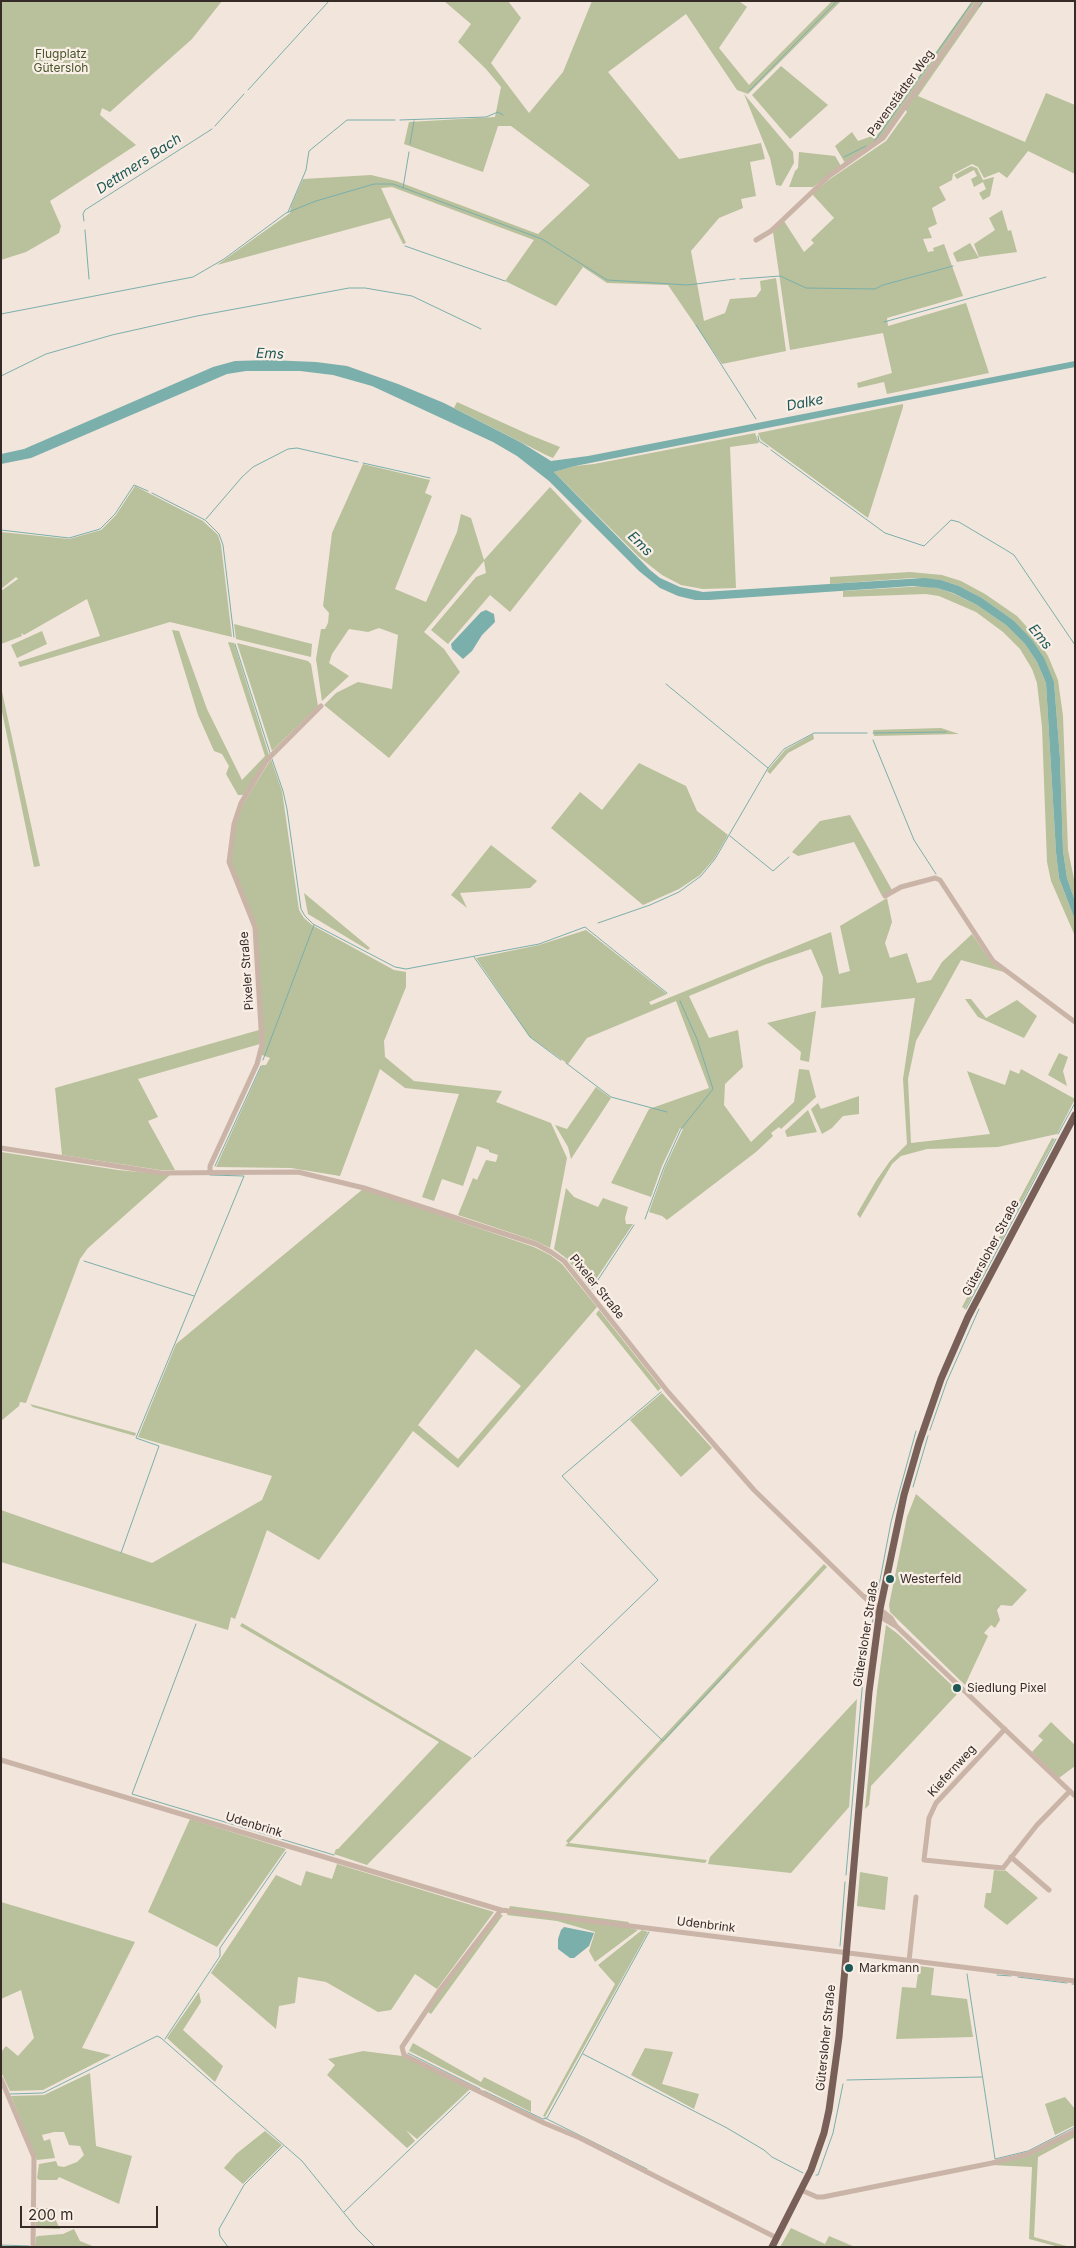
<!DOCTYPE html>
<meta charset="utf-8">
<style>
body{margin:0}
#map{position:relative;width:1076px;height:2248px;overflow:hidden;background:#f2e5db;font-family:Inter,sans-serif}
canvas{display:block}
.frame{position:absolute;inset:0;border:2px solid #362b27;pointer-events:none}
.scale{position:absolute;left:20px;top:2206px;width:138px;height:22px;box-sizing:border-box;border:2px solid #362b27;border-top:0;padding-left:6px;font-size:15px;line-height:18px;white-space:nowrap;color:#362b27;-webkit-text-stroke:4px #f9efe7;paint-order:stroke}
</style>
<div id="map">
<canvas width="1076" height="2248"></canvas>
<div class="frame"></div>
<div class="scale">200 m</div>
</div>
<script>
const ctx = document.querySelector('canvas').getContext('2d');
ctx.lineJoin = 'round';
function paint(path, color) { ctx.fillStyle = color; ctx.fill(path, 'evenodd'); }
const poly = rows => new Path2D(rows.map(r => 'M' + r).join(''));
function stroke(path, color, width, dash) { ctx.strokeStyle = color; ctx.lineWidth = width; ctx.lineCap = dash ? 'butt' : 'round'; ctx.setLineDash(dash || []); ctx.stroke(path); }
function drawText(font, color, halo, rows, align = 'center') {
  ctx.font = font + ' Inter,sans-serif'; ctx.lineWidth = 4.5; ctx.setLineDash([]); ctx.textBaseline = 'middle'; ctx.strokeStyle = halo; ctx.fillStyle = color; for (const [text, x, y, turn = 0] of rows) {
    ctx.save(); ctx.translate(x, y); ctx.rotate((+turn || 0) * Math.PI / 180); ctx.textAlign = isNaN(turn) ? turn : align; if (halo) ctx.strokeText(text, 0, 0); ctx.fillText(text, 0, 0); ctx.restore();
  }
}
const green = poly([
 [1,1,222,1,192,39,110,112,102,108,100,115,136,145,50,201,61,226,59,233,26,252,1,260],
 [444,1,508,1,521,18,491,63,529,113,563,72,592,1,739,1,747,7,719,48,749,85,832,1,841,1,748,94,737,90,686,14,608,72,679,159,761,143,765,159,750,162,756,196,741,199,743,208,719,218,691,251,704,321,725,313,730,299,756,297,761,290,760,281,776,278,786,351,722,364,668,285,607,283,583,267,556,306,505,281,534,240,392,187,381,188,406,243,403,244,390,218,217,265,290,213,291,206,303,179,371,175,396,181,538,234,590,185,511,126,498,126,483,172,404,144,409,122,495,117,501,87,486,69,458,42,471,24],
 [972,1,976,1,880,139,845,163,835,146,852,132,858,141,878,134],
 [981,1,984,1,918,96,1025,142,1046,93,1075,105,1075,174,1028,151,1007,178,999,172,984,178,978,167,972,164,953,174,952,180,939,187,946,200,932,208,937,224,928,228,932,238,923,239,928,252,934,251,933,248,944,244,963,296,887,318,888,326,966,303,989,373,887,394,884,382,858,388,857,383,892,373,883,333,790,350,773,232,784,221,804,252,814,243,811,240,834,218,812,194,830,179,886,141,907,112,905,109],
 [781,66,828,105,790,139,752,95],
 [744,94,793,152,794,163,781,186,776,185,770,158],
 [799,152,835,156,841,166,813,187,789,187,795,171,798,168],
 [971,166,977,168,983,180,994,177,990,196,983,200,979,193,986,189,983,182,974,187,971,179,977,176,974,170,957,179,954,175],
 [1002,210,1008,231,1011,230,1017,252,979,257,974,244,995,230,989,218],
 [970,243,979,258,957,262,953,253],
 [457,402,530,435,560,447,553,458,546,455,454,408],
 [903,404,903,407,868,518,761,440,758,433],
 [755,433,759,443,730,447,736,588,703,589,681,585,662,575,639,557,554,472,575,466,594,464],
 [363,464,430,480,425,493,432,496,395,589,426,602,457,532,461,514,471,518,484,560,550,487,582,521,510,612,490,595,448,644,431,630,476,577,486,573,484,561,424,632,444,649,460,672,389,758,324,705,336,693,358,682,392,689,398,635,379,628,368,632,349,629,332,654,329,663,349,676,322,701,316,659,321,629,325,629,328,623,329,613,323,606,332,533],
 [135,486,203,521,218,535,221,545,232,637,170,622,20,667,18,662,100,636,87,599,24,635,21,633,22,636,1,644,1,591,18,579,16,577,1,589,1,532,69,539,101,530,116,515],
 [910,572,942,575,961,581,985,594,1017,616,1036,637,1048,656,1058,680,1063,716,1068,850,1075,884,1075,901,1067,878,1063,851,1060,758,1054,682,1013,620,982,598,959,586,941,580,913,578,830,584,830,577],
 [924,586,937,588,952,593,977,605,1006,625,1025,644,1037,662,1046,683,1056,852,1059,878,1075,920,1075,936,1051,881,1047,862,1042,727,1037,683,1032,669,1020,649,1003,632,976,612,939,596,926,594,843,597,843,591],
 [234,624,312,644,311,657,236,639],
 [172,630,179,631,207,709,242,780,265,756,228,642,234,643,269,755,244,795,238,795,226,774,229,766,222,754,214,751,198,715],
 [42,631,47,644,17,658,11,645],
 [237,643,308,661,311,664,318,706,272,751],
 [1,687,40,866,34,867,1,707],
 [941,728,959,734,874,736,873,730],
 [813,734,814,739,788,753,770,774,767,771,785,750],
 [271,759,282,791,299,910,304,918,312,925,394,970,406,972,406,987,384,1041,385,1057,414,1081,502,1091,496,1102,551,1123,567,1158,550,1248,536,1241,458,1215,473,1178,477,1180,486,1160,496,1162,498,1155,489,1152,489,1150,477,1146,463,1186,442,1179,434,1201,422,1197,459,1094,405,1088,380,1069,340,1176,291,1168,216,1167,262,1065,266,1065,270,1058,262,1055,258,943,230,863,235,824,243,804],
 [639,763,686,786,697,811,728,835,714,859,700,875,679,889,643,905,551,828,580,792,602,810],
 [850,815,892,890,882,896,854,842,798,856,792,852,820,821],
 [491,845,537,881,530,888,460,893,467,908,451,895],
 [304,893,370,948,368,950,308,914],
 [887,898,892,922,885,943,890,958,907,953,917,983,931,980,942,962,972,934,992,963,1004,972,961,960,916,1041,908,1079,911,1143,990,1134,967,1071,1005,1085,1010,1070,1019,1074,1021,1069,1075,1099,1057,1134,998,1147,927,1149,901,1156,892,1164,860,1218,857,1214,876,1181,890,1161,907,1144,903,1079,915,998,821,1008,823,977,811,949,764,965,689,996,709,1038,738,1030,743,1067,725,1084,724,1105,751,1142,794,1102,799,1069,809,1070,816,1097,781,1129,779,1127,771,1133,773,1136,756,1152,667,1220,662,1216,649,1212,665,1167,683,1129,680,1128,662,1166,651,1197,611,1183,649,1109,709,1088,676,1001,587,1038,568,1064,530,1037,476,958,539,945,586,930,667,994,649,1002,651,1005,831,932,839,974,850,971,840,926],
 [965,999,971,999,986,1018,1017,1000,1037,1016,1024,1038,978,1017],
 [816,1011,809,1062,800,1060,801,1052,767,1023],
 [259,1030,260,1044,138,1079,158,1117,148,1121,175,1170,160,1170,62,1155,55,1088],
 [1059,1053,1068,1057,1063,1071,1067,1086,1048,1075],
 [596,1087,611,1098,571,1159,568,1147,555,1125,567,1129],
 [859,1096,859,1114,843,1116,832,1128,822,1134,811,1109,818,1103,821,1109],
 [808,1110,817,1132,787,1137,785,1131],
 [1052,1138,1055,1139,965,1309,962,1307],
 [1,1152,118,1170,170,1175,88,1248,80,1259,26,1403,20,1402,19,1406,1,1421],
 [566,1188,574,1197,598,1207,603,1198,628,1207,625,1218,626,1224,633,1224,590,1288,566,1258,554,1249],
 [363,1189,534,1247,550,1255,562,1264,597,1307,458,1468,413,1431,319,1560,267,1530,235,1619,231,1617,228,1630,1,1562,1,1510,152,1563,262,1500,272,1476,138,1437,176,1344],
 [476,1349,521,1386,458,1459,418,1425],
 [599,1310,661,1388,658,1391,596,1314],
 [662,1393,712,1448,681,1477,630,1420],
 [30,1404,136,1433,135,1436,33,1407],
 [916,1494,1027,1590,1012,1606,1001,1605,997,1610,1000,1620,995,1628,991,1625,984,1633,988,1636,965,1685,890,1612,889,1605,907,1517],
 [824,1564,827,1567,569,1843,707,1860,705,1863,565,1846,568,1843,566,1841],
 [242,1623,472,1758,367,1865,334,1854,336,1849,338,1849,439,1742,240,1626],
 [886,1625,898,1634,959,1692,871,1786,869,1805,865,1809,877,1691],
 [857,1699,849,1807,791,1873,708,1864,710,1857],
 [1051,1722,1075,1745,1075,1766,1059,1778,1032,1752,1043,1740,1038,1736],
 [190,1819,286,1849,217,1947,148,1912],
 [337,1864,494,1912,437,1989,415,1974,391,2010,378,2012,326,1982,298,1977,295,2003,279,2006,276,2029,211,1973,276,1875,301,1886,306,1871,332,1879],
 [994,1870,1004,1871,1005,1870,1038,1898,1007,1925,984,1907,986,1893,991,1893],
 [860,1872,888,1877,885,1910,857,1906],
 [1,1902,135,1942,82,2048,111,2055,43,2090,10,2091,1,2072,1,2052,6,2046,18,2056,34,2038,21,1990,1,1999],
 [510,1906,629,1922,628,1924,509,1909],
 [508,1912,626,1927,638,1930,595,1962,589,1951,595,1932,557,1921,507,1915],
 [500,1915,503,1915,431,2014,428,2012,442,1991],
 [642,1930,648,1932,545,2117,543,2116,615,1984,598,1965],
 [919,1966,934,1968,931,1995,967,1999,973,2037,896,2039,902,1987,916,1988],
 [199,1992,201,2002,183,2030,223,2066,215,2082,167,2038],
 [413,2043,481,2082,484,2077,531,2101,531,2112,409,2051],
 [645,2048,673,2052,662,2084,699,2094,694,2109,631,2075],
 [363,2051,402,2056,470,2089,417,2139,406,2130,415,2141,407,2148,327,2075,335,2065,328,2059],
 [90,2073,96,2146,132,2156,119,2204,59,2177,57,2180,39,2180,37,2178,39,2164,56,2161,58,2166,64,2167,77,2162,84,2155,80,2146,69,2145,64,2132,54,2132,42,2135,44,2141,50,2139,55,2158,37,2160,11,2096,44,2095],
 [1065,2097,1075,2109,1075,2125,1055,2135,1045,2104],
 [265,2131,282,2145,243,2184,224,2168,236,2154],
 [1075,2132,1075,2137,1038,2157,1034,2237,1070,2247,1059,2247,1029,2239,1032,2167,991,2165,1029,2156],
 [36,2208,50,2208,60,2229,36,2228],
 [791,2228,825,2244,829,2236,855,2247,780,2247],
 [74,2229,80,2241,95,2247,35,2247,36,2237,38,2236,63,2234]
]);
const water = poly([
 [269,360,316,362,347,366,398,384,444,403,522,443,551,461,588,456,1075,361,1075,367,575,466,554,472,650,570,660,578,680,587,703,592,924,578,941,580,959,586,982,598,1013,620,1032,640,1044,658,1054,682,1060,758,1063,851,1067,878,1075,901,1075,920,1059,878,1056,852,1046,683,1037,662,1025,644,1006,625,977,605,953,593,937,588,913,586,709,600,695,600,678,596,660,588,639,571,549,481,517,456,493,442,372,386,333,375,300,371,246,371,227,374,31,458,1,464,1,454,24,449,213,367,235,361],
 [486,610,494,614,495,622,482,635,472,651,463,659,452,649,451,644,481,612],
 [564,1927,594,1933,589,1946,574,1958,570,1958,558,1949,558,1939,561,1930]
]);
const stream = poly([
 [979,7,983,1],
 [248,90,329,1],
 [749,91,837,1],
 [400,120,486,117,498,112,503,115],
 [215,126,244,94],
 [874,142,971,4],
 [410,144,414,121],
 [844,157,866,146],
 [403,188,409,152],
 [288,212,306,170,309,151,347,120,395,120],
 [84,221,83,214,85,210,212,129],
 [85,230,89,279],
 [405,246,505,281],
 [740,279,780,276,806,288,875,289,883,285,953,266],
 [1,314,193,277,224,259,286,213,316,201,374,184,393,184,542,239,607,280,688,285,735,279],
 [884,322,1046,277],
 [696,325,756,419],
 [1,376,46,354,112,335,197,316,349,288,365,288,412,296,481,329],
 [758,436,759,441,768,447],
 [771,450,885,533,924,546,951,520,959,522,1006,550,1014,555,1075,645],
 [363,463,430,478],
 [152,493,205,520,219,534,223,545,234,637],
 [206,519,242,477,253,467,288,449,297,448,358,462],
 [1,530,69,538,100,529,115,514,134,485,148,491],
 [235,644,270,753],
 [666,684,768,768],
 [873,733,946,732],
 [873,740,914,840,936,874],
 [272,759,283,791,287,809,301,909,305,916,313,924,395,967,406,969,539,944,585,927,667,993],
 [730,836,773,871,789,857],
 [598,923,650,905,679,892,701,876,715,859,768,768,784,749,814,733,867,733],
 [474,957,530,1037,561,1060],
 [263,1060,314,925],
 [566,1063,611,1097,667,1112],
 [1058,1134,1075,1103],
 [215,1166,261,1066],
 [645,1219,664,1167,681,1129,713,1089,697,1039,680,1001],
 [84,1261,194,1296],
 [592,1289,634,1225],
 [966,1309,1056,1139],
 [930,1430,947,1381,979,1309],
 [913,1487,928,1436],
 [121,1553,159,1446,136,1438,244,1176,210,1175],
 [877,1596,891,1522,916,1431],
 [196,1624,132,1794,334,1855],
 [581,1663,663,1741,729,1670],
 [474,1757,658,1580,562,1476,661,1392],
 [846,1875,865,1655,873,1620,866,1607],
 [840,1946,845,1882],
 [967,1974,995,2159,1028,2151,1075,2127],
 [997,1975,1011,1976],
 [1018,1977,1067,1983],
 [1072,1984,1075,1984],
 [165,2039,220,1956,220,1948,286,1852],
 [408,2053,480,2089],
 [583,2054,727,2128,764,2150,772,2157,803,2173],
 [847,2080,982,2077],
 [484,2091,543,2119,547,2118,649,1932],
 [10,2094,43,2093,157,2036,161,2038,302,2161,357,2229,375,2247],
 [545,2118,647,2169],
 [816,2175,818,2175,833,2133,843,2084],
 [344,2212,470,2092],
 [1,2245,29,2246],
 [228,2247,220,2236,219,2229,244,2185,283,2146]
]);
const minor = poly([
 [756,240,771,231,829,176,883,138,979,1],
 [885,896,901,887,935,878,940,880,993,961,1075,1022],
 [1,1148,161,1173,298,1172,364,1188,536,1244,551,1252,564,1261,668,1392,754,1490,864,1597,891,1618,896,1626,1075,1796],
 [210,1171,210,1166,257,1064,262,1045,255,927,229,862,234,824,241,803,267,760,321,706],
 [865,1597,879,1616,896,1626],
 [1005,1729,936,1803,929,1818,924,1860,1003,1868,1037,1825,1070,1791],
 [1,1760,501,1910,1075,1981],
 [1011,1857,1049,1890],
 [501,1910,440,1990,402,2047,404,2055,544,2123,580,2138,777,2238],
 [909,1961,916,1897],
 [1,2079,34,2157,33,2247],
 [801,2190,817,2197,823,2197,992,2163,1028,2154,1075,2131]
]);
const major = poly([
 [772,2247,811,2170,824,2133,829,2110,839,2037,869,1692,880,1609,904,1495,919,1443,941,1379,968,1317,1075,1115]
]);
const markers = [
 [890,1579,5,"#1d5856"],
 [957,1688,5,"#1d5856"],
 [849,1968,5,"#1d5856"]
];
const parkNames = [
 ["Flugplatz",61,54],
 ["Gütersloh",61,68]
];
const streetNames = [
 ["Pavenstädter Weg",901,93,-54],
 ["Pixeler Straße",247,971,-94],
 ["Gütersloher Straße",991,1248,-62],
 ["Pixeler Straße",597,1287,51],
 ["Gütersloher Straße",866,1634,-81],
 ["Kiefernweg",952,1771,-48],
 ["Udenbrink",254,1825,17],
 ["Udenbrink",706,1925,7],
 ["Gütersloher Straße",826,2038,-84]
];
const poiNames = [
 ["Westerfeld",900,1579],
 ["Siedlung Pixel",967,1688],
 ["Markmann",859,1968]
];
const waterNames = [
 ["Dettmers Bach",139,164,-33],
 ["Ems",270,354,2],
 ["Dalke",805,403,-11],
 ["Ems",640,544,45],
 ["Ems",1040,637,51]
];
paint(green, '#b8c19b');
paint(water, '#7aafac');
stroke(stream, '#7aafac', 1);
stroke(minor, '#cab4a7', 5);
stroke(major, '#786058', 7);
for (const [x, y, r, color] of markers) { const dot = new Path2D(); dot.arc(x, y, r, 0, 2 * Math.PI); ctx.fillStyle = color; ctx.fill(dot); stroke(dot, '#f9efe7', 2); }
drawText('12px', '#49552b', '#f9efe7', parkNames);
drawText('12px', '#362b27', '#f9efe7', streetNames);
drawText('12px', '#362b27', '#f9efe7', poiNames, 'left');
drawText('italic 14px', '#1d5856', '#f9efe7', waterNames);
</script>
